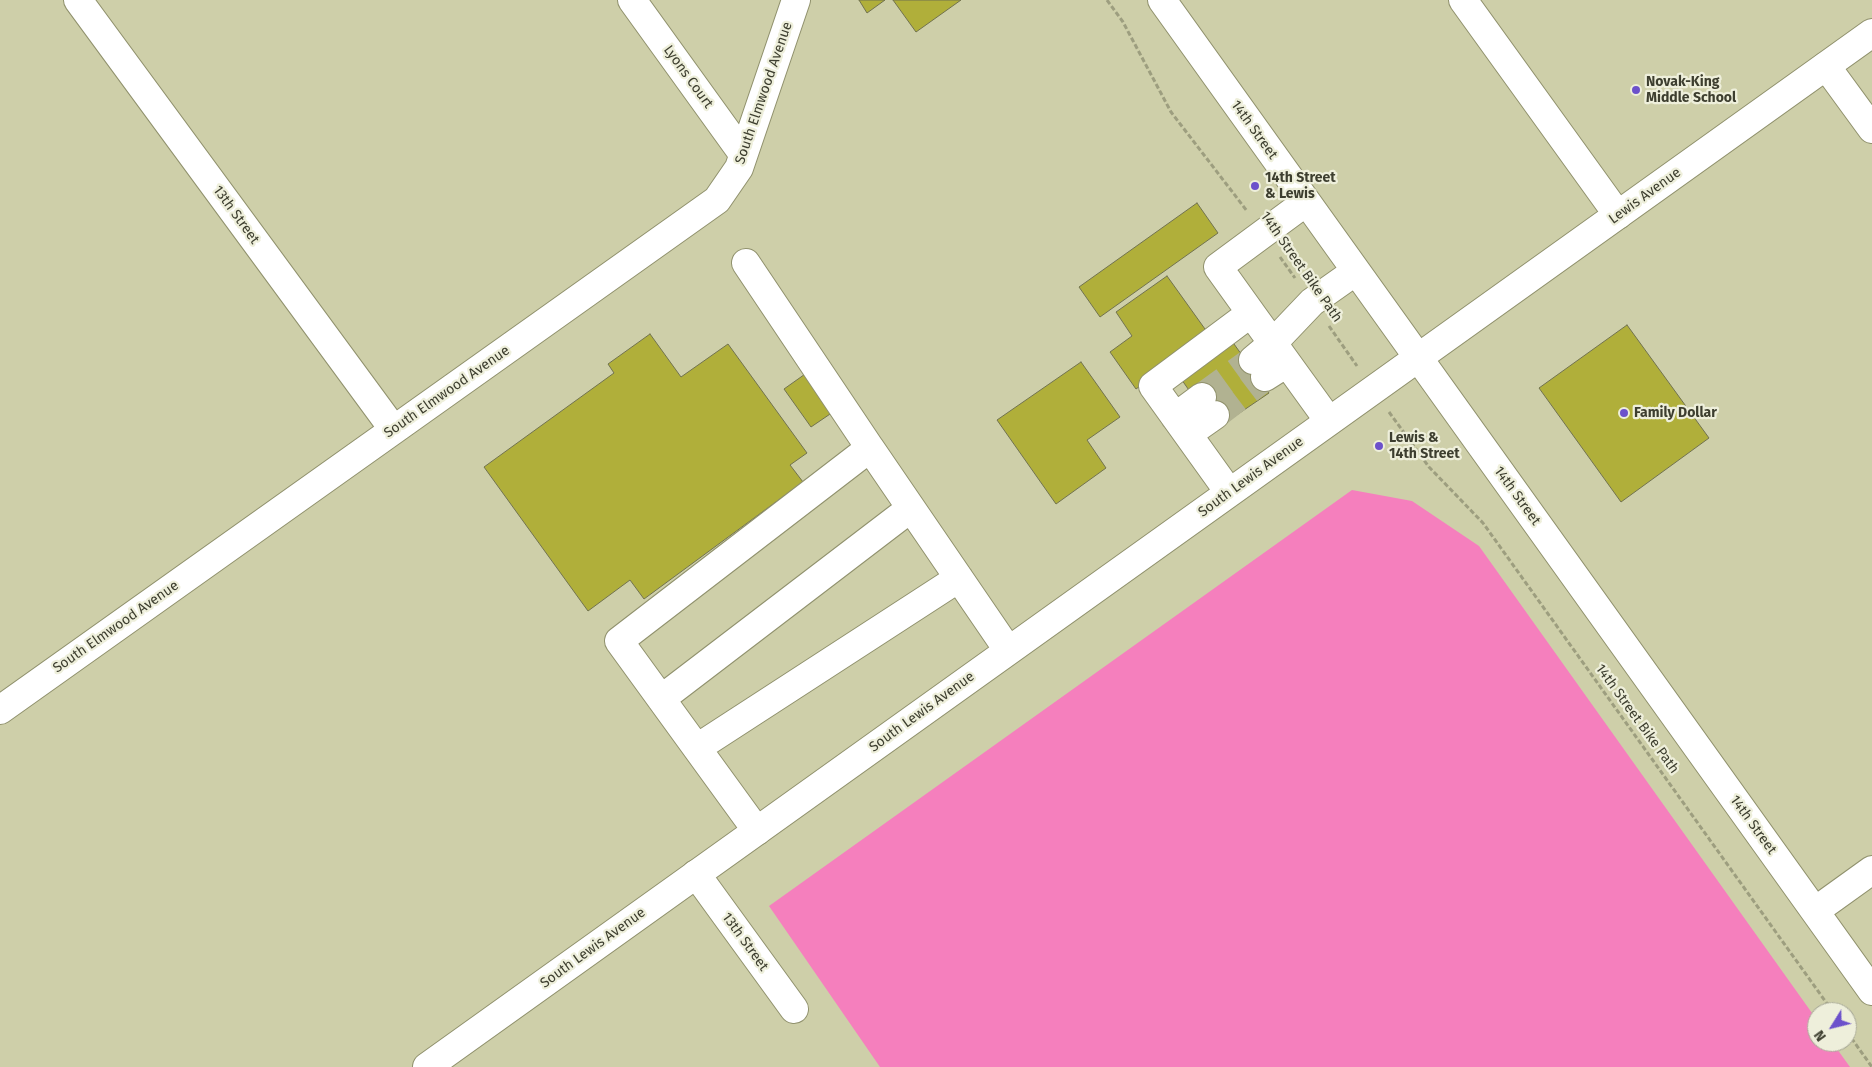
<!DOCTYPE html>
<style>
body{margin:0}
#map{position:relative;width:1872px;height:1067px;overflow:hidden;background:#cecfa9;font-family:"Fira Sans",sans-serif}
canvas{display:block}
.north{position:absolute;left:1807px;top:1002px;width:50px;height:50px;box-sizing:border-box;background:#eeefdb;border:1px solid #a7a896;border-radius:50%;rotate:234deg;font-size:14px;font-weight:700;line-height:20px;text-align:center;color:#3d3e2f}
.north::after{content:'';display:block;margin:auto;width:18px;height:22px;background:#6c51cb;clip-path:polygon(50% 0,100% 100%,50% 72%,0 100%)}
</style>
<div id="map">
<canvas width="1872" height="1067"></canvas>
<div class="north">N</div>
</div>
<script>
const ctx = document.querySelector('canvas').getContext('2d');
ctx.lineJoin = 'round';
function paint(path, color) { ctx.fillStyle = color; ctx.fill(path, 'evenodd'); }
const poly = rows => new Path2D(rows.map(r => 'M' + r).join(''));
function stroke(path, color, width, dash) { ctx.strokeStyle = color; ctx.lineWidth = width; ctx.lineCap = dash ? 'butt' : 'round'; ctx.setLineDash(dash || []); ctx.stroke(path); }
function drawText(font, color, halo, rows, align = 'center') {
  ctx.font = font + ' "Fira Sans",sans-serif'; ctx.lineWidth = 4.5; ctx.setLineDash([]); ctx.textBaseline = 'middle'; ctx.strokeStyle = halo; ctx.fillStyle = color; for (const [text, x, y, turn = 0] of rows) {
    ctx.save(); ctx.translate(x, y); ctx.rotate((+turn || 0) * Math.PI / 180); ctx.textAlign = isNaN(turn) ? turn : align; if (halo) ctx.strokeText(text, 0, 0); ctx.fillText(text, 0, 0); ctx.restore();
  }
}
const green = poly([
 [1352,490,1412,501,1479,546,1817,1020,1817,1042,1832,1042,1850,1067,880,1067,769,906]
]);
const building = poly([
 [859,0,885,0,867,13,859,0],
 [893,0,961,0,916,32,893,0],
 [1197,203,1218,233,1100,317,1079,287,1197,203],
 [1167,276,1210,336,1136,389,1110,352,1132,336,1116,312,1167,276],
 [1627,325,1709,438,1621,502,1539,388,1627,325],
 [650,334,681,377,728,344,807,453,790,465,803,482,644,599,630,580,588,611,484,467,614,373,608,364,650,334],
 [1229,337,1269,393,1216,429,1177,373,1229,337],
 [1081,362,1120,417,1087,440,1106,468,1056,504,997,420,1081,362],
 [808,372,836,410,811,427,784,389,808,372]
]);
const minorTunnel = poly([
 [1202,397,1253,360],
 [1215,415,1265,377]
]);
const path = poly([
 [1107,0,1123,22,1171,112,1247,211],
 [1280,257,1295,278],
 [1329,326,1357,366],
 [1389,412,1429,467,1483,523,1833,1012],
 [1847,1032,1872,1067]
]);
const minor = poly([
 [78,0,394,430],
 [632,0,743,154],
 [1162,0,1872,991],
 [1463,0,1618,215],
 [1826,66,1872,129],
 [746,263,870,448],
 [1251,313,1218,267,1306,202],
 [1253,360,1272,344,1312,302,1356,271],
 [1265,377,1287,363],
 [1175,417,1202,397],
 [1188,434,1215,415],
 [1229,492,1153,386,1251,313,1329,421],
 [661,699,911,508],
 [0,710,717,200,739,168,796,0],
 [697,748,959,578],
 [757,831,619,641,870,448,1008,650],
 [696,874,794,1009],
 [1815,911,1872,870]
]);
const major = poly([
 [427,1067,1872,33]
]);
const markers = [
 [1636,90,5,"#6c51cb"],
 [1255,186,5,"#6c51cb"],
 [1624,413,5,"#6c51cb"],
 [1379,446,5,"#6c51cb"]
];
const streetNames = [
 ["Lyons Court",688,77,54],
 ["South Elmwood Avenue",764,93,-71],
 ["14th Street",1254,130,54],
 ["Lewis Avenue",1645,196,-36],
 ["13th Street",236,215,54],
 ["14th Street Bike Path",1301,267,55],
 ["South Elmwood Avenue",447,392,-35],
 ["South Lewis Avenue",1251,477,-36],
 ["14th Street",1517,496,54],
 ["South Elmwood Avenue",116,627,-35],
 ["South Lewis Avenue",922,712,-36],
 ["14th Street Bike Path",1637,719,54],
 ["14th Street",1753,825,54],
 ["13th Street",745,942,54],
 ["South Lewis Avenue",593,948,-36]
];
const poiNames = [
 ["Novak-King",1646,82],
 ["Middle School",1646,98],
 ["14th Street",1265,178],
 ["& Lewis",1265,194],
 ["Family Dollar",1634,413],
 ["Lewis &",1389,438],
 ["14th Street",1389,454]
];
paint(green, '#f57fbd');
paint(building, '#b0af3a');
stroke(building, '#71724f', 1);
stroke(minorTunnel, '#b1b291', 28, [28, 14]);
stroke(minor, '#90916d', 30);
stroke(major, '#90916d', 30);
stroke(path, '#9d9e7f', 3, [5, 2.5]);
stroke(minor, '#fff', 28);
stroke(major, '#fff', 28);
for (const [x, y, r, color] of markers) { const dot = new Path2D(); dot.arc(x, y, r, 0, 2 * Math.PI); ctx.fillStyle = color; ctx.fill(dot); stroke(dot, '#eeefdb', 2); }
drawText('14px', '#3d3e2f', '#eeefdb', streetNames);
drawText('bold 14px', '#3d3e2f', '#eeefdb', poiNames, 'left');
</script>
